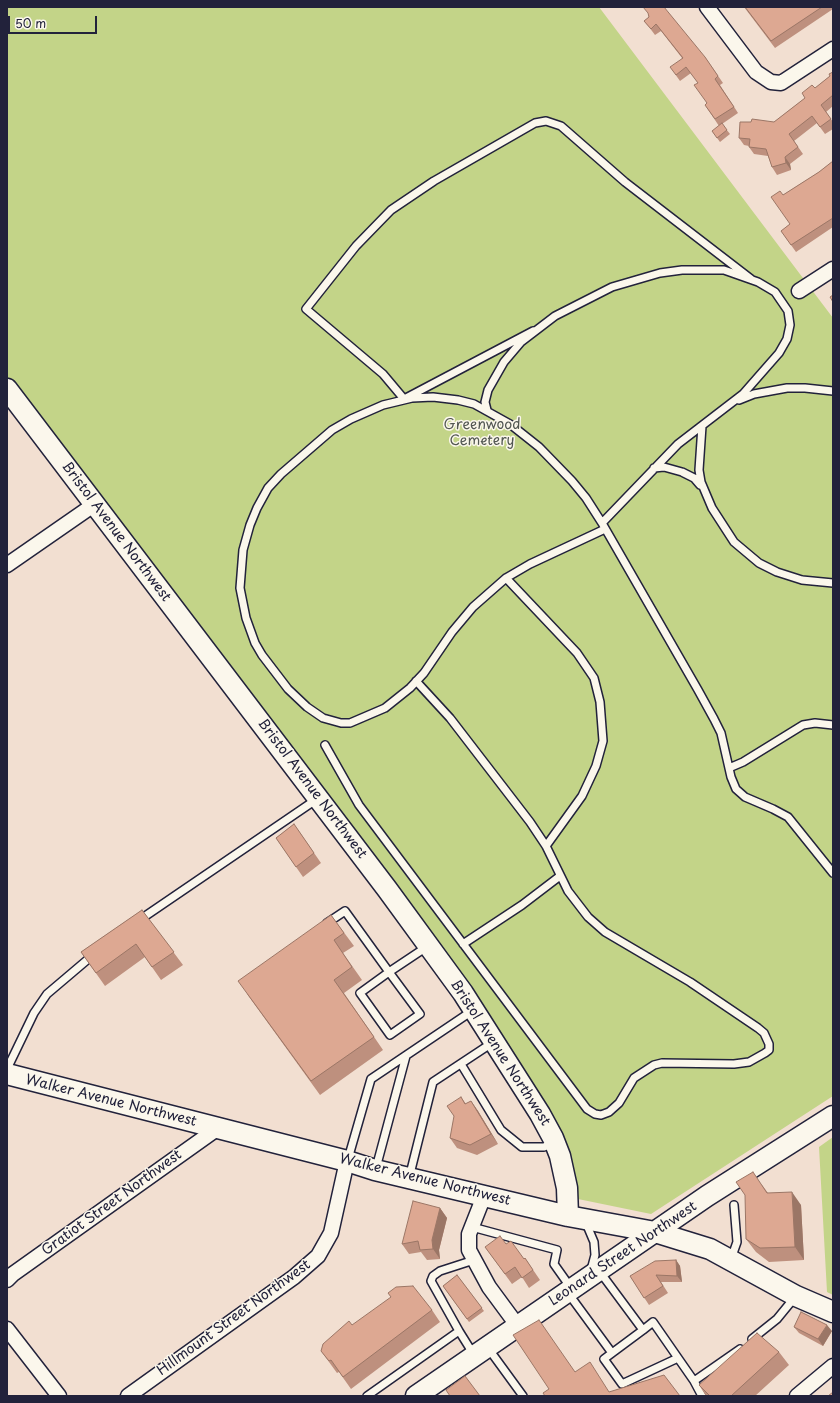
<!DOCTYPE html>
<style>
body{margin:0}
#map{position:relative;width:840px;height:1403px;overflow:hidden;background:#f2dfd1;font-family:"Playpen Sans",sans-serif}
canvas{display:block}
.frame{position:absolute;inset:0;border:8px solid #22223b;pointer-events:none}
.scale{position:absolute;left:8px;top:16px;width:89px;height:18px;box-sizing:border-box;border:2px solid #22223b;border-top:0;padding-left:5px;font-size:12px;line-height:14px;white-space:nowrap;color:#22223b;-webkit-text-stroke:3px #fbf7ec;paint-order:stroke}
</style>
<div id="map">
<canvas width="840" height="1403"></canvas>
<div class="frame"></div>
<div class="scale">50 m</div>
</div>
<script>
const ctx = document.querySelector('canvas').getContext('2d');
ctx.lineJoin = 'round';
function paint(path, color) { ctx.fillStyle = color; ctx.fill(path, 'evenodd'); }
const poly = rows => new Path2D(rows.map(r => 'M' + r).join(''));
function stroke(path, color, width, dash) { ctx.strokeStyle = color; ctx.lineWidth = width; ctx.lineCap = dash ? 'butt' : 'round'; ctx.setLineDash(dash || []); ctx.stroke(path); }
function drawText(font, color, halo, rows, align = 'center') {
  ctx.font = font + ' "Playpen Sans",sans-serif'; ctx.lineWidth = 3; ctx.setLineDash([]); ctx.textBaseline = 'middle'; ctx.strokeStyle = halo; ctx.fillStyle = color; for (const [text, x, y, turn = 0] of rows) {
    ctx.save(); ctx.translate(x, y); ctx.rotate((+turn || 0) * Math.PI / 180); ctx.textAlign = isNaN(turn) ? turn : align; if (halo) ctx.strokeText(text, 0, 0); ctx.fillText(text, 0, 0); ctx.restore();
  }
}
const green = poly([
 [7,7,599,7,833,318,833,1096,651,1214,578,1199,567,1144,529,1081,7,378],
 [833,1137,833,1295,827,1292,819,1147]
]);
const lane = poly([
 [533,331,404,399,383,374,306,309,356,246,391,210,434,181,535,123,546,121,561,126,625,182,751,279],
 [739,400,754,394,787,388,805,388,833,391],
 [487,410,485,402,488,390,504,362,521,342,555,316,612,287,660,273,682,270,724,270,758,282,775,292,788,311,790,325,787,339,779,353,743,394,678,444,602,523],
 [702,426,699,470,701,482,712,508,734,542,759,563,777,572,802,580,833,583],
 [654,468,664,467,682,472,694,478,700,485],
 [605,529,530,564,506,578,473,607,452,632,424,673,410,688,385,708,350,723,341,723,323,718,307,707,288,689,262,655,255,643,246,618,240,588,243,550,250,525,257,508,268,488,281,474,332,430,351,419,383,405,412,398,433,397,458,400,474,404,510,424,539,447,572,481,586,498,602,523,698,690,714,719,721,733,731,777,736,789,745,797,773,809,788,817,833,873],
 [506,578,577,653,594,678,600,702,603,741,596,766,582,796,546,846],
 [325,745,359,805,587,1109,595,1114,601,1115,609,1112,619,1103,634,1078,654,1065,662,1063,734,1064,749,1062,765,1053,769,1050,769,1044,764,1033,758,1028,690,982,605,932,588,917,568,891,546,846,530,822,450,718,416,681],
 [729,768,743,762,803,725,815,723,833,725],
 [138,921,317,799],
 [327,923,345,911,389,972,428,946],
 [463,944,522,905,560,876],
 [389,972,420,1014,390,1035,360,993,389,972],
 [461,1064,501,1130,522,1147,544,1147,553,1143],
 [7,1069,34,1013,47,994,93,955],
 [348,1159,371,1079,472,1011],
 [376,1168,406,1056],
 [409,1178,433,1082,492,1043],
 [586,1223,594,1242,595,1255,591,1270],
 [472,1227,557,1250,554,1264,571,1288],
 [731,1259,737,1242,734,1205],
 [600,1272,643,1330,653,1322,678,1358],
 [568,1293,612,1353,604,1359,622,1384,678,1358,694,1381,740,1349],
 [459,1331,431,1281,433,1276,440,1271,474,1260],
 [752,1339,777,1319,795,1297],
 [488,1348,523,1396],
 [612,1353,643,1330],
 [694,1381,702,1396],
 [367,1396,459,1331,474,1355]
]);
const street = poly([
 [707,7,756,72,771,82,781,83,833,49],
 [799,291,833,269],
 [7,565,95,504],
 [484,1196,469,1234,469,1250,489,1287,517,1325],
 [7,1280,13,1274,218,1128],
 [7,1329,59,1396],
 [128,1396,294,1277,318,1256,331,1233,347,1161],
 [797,1396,833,1366]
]);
const secondary = poly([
 [7,389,387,889,463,993,540,1114,553,1138,560,1156,567,1188,568,1216],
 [7,1074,347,1161,375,1170,568,1216,655,1232,710,1249,796,1296,833,1312],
 [416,1396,707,1196,833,1116]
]);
const wall = poly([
 [744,7,833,7,833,9,775,48],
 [648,14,705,57,723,83,720,85,738,113,722,124,730,134,720,142,712,131,719,126,705,105,707,103,698,83,691,73,680,81,675,74,682,58,661,31,655,35,649,27,644,21,649,17],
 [833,72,833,106,826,112,833,122,833,129,825,134,817,123,794,141,803,154,790,164,791,170,777,175,772,167,768,156,754,154,749,147,749,146,744,145,739,138,751,122,774,122,805,98,815,88,830,76],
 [833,161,833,227,796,252,781,231,790,224,783,195,819,172],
 [294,824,321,863,303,877,276,838],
 [142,910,183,965,161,980,145,957,105,986,81,952],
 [331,915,354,946,343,953,362,980,344,993,383,1050,320,1095,247,994],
 [461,1097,466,1104,471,1101,478,1111,498,1144,477,1155,457,1148,450,1138],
 [762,1185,768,1193,801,1205,804,1260,769,1262,756,1252,746,1239],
 [440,1208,447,1218,439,1250,440,1259,427,1260,421,1252,409,1254,402,1244],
 [506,1244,524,1259,525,1258,540,1280,529,1288,522,1277,512,1284,485,1247],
 [676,1260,680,1266,682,1282,661,1282,668,1293,649,1305,630,1276],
 [457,1275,484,1311,469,1322,443,1286],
 [432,1310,440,1322,351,1389,339,1372,337,1373,321,1351,352,1325],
 [794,1327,832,1331,823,1346,799,1333],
 [779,1352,789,1365,755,1396,706,1396,699,1385]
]);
const shadedWall = poly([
 [785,157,790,164,791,170,786,163],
 [471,1101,478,1111,498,1144,491,1134],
 [792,1192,801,1205,804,1260,795,1247],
 [440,1208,447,1218,439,1250,440,1259,433,1249,432,1240],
 [676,1260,680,1266,682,1282,677,1276],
 [827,1325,832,1331,823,1346,818,1339]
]);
const building = poly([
 [643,7,664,7,705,57,718,76,715,79,734,107,715,119,705,105,707,103,694,85,698,83,686,67,676,75,670,67,683,58,656,24,651,29,644,21,649,17,648,13,643,7],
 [745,7,822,7,771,41,745,7],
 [833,72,833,95,821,105,831,119,820,127,812,116,789,134,798,147,785,157,786,163,772,167,766,149,749,147,750,139,739,138,740,122,751,122,752,119,774,122,805,98,802,93,812,85,815,88,830,76,829,74,833,72],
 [722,123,727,130,717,138,712,131,722,123],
 [833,161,833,218,791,245,781,231,790,224,771,197,780,191,783,195,819,172,833,161],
 [833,295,833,302,830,297,833,295],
 [294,824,314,853,296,867,276,838,294,824],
 [142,910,174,952,152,967,136,944,96,973,81,952,142,910],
 [331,915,344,933,334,940,352,967,334,980,374,1037,311,1081,238,981,331,915],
 [461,1097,465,1104,471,1101,491,1134,470,1145,450,1138,454,1116,447,1106,461,1097],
 [753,1172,767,1193,792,1192,795,1247,760,1248,746,1239,745,1195,736,1182,753,1172],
 [413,1201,440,1208,432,1240,433,1249,420,1250,418,1241,402,1244,413,1201],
 [500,1236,506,1244,511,1241,524,1259,525,1258,533,1270,522,1278,515,1267,505,1274,485,1247,500,1236],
 [676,1260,677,1276,656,1275,663,1286,644,1298,630,1276,655,1261,676,1260],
 [457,1275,482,1308,467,1319,443,1286,457,1275],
 [413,1286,432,1310,343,1377,331,1360,329,1361,321,1351,323,1344,349,1321,352,1325,391,1297,388,1293,396,1287,413,1286],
 [801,1312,827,1325,818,1339,794,1327,801,1312],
 [539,1320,575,1372,590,1362,609,1392,664,1375,680,1396,545,1396,543,1393,549,1389,513,1335,539,1320],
 [757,1333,779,1352,731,1396,710,1396,699,1385,757,1333],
 [465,1376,480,1396,450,1396,446,1390,465,1376],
 [833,1392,833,1396,828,1396,833,1392]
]);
const parkNames = [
 ["Greenwood",482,425],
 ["Cemetery",482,441]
];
const streetNames = [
 ["Bristol Avenue Northwest",116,532,53],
 ["Bristol Avenue Northwest",312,789,53],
 ["Bristol Avenue Northwest",500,1053,57],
 ["Walker Avenue Northwest",111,1101,14],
 ["Walker Avenue Northwest",425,1180,14],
 ["Gratiot Street Northwest",112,1203,-36],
 ["Leonard Street Northwest",623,1254,-34],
 ["Hillmount Street Northwest",234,1318,-36]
];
paint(green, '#c3d488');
stroke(lane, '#22223b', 10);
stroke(street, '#22223b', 17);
stroke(secondary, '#22223b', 23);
stroke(lane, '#fbf7ec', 7);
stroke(street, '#fbf7ec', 14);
stroke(secondary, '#fbf7ec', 20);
paint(wall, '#be907e');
paint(shadedWall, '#9b7666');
paint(building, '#dda892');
stroke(building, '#9b7666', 1);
drawText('14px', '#525752', '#fbf7ec', parkNames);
drawText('14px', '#22223b', '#fbf7ec', streetNames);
</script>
